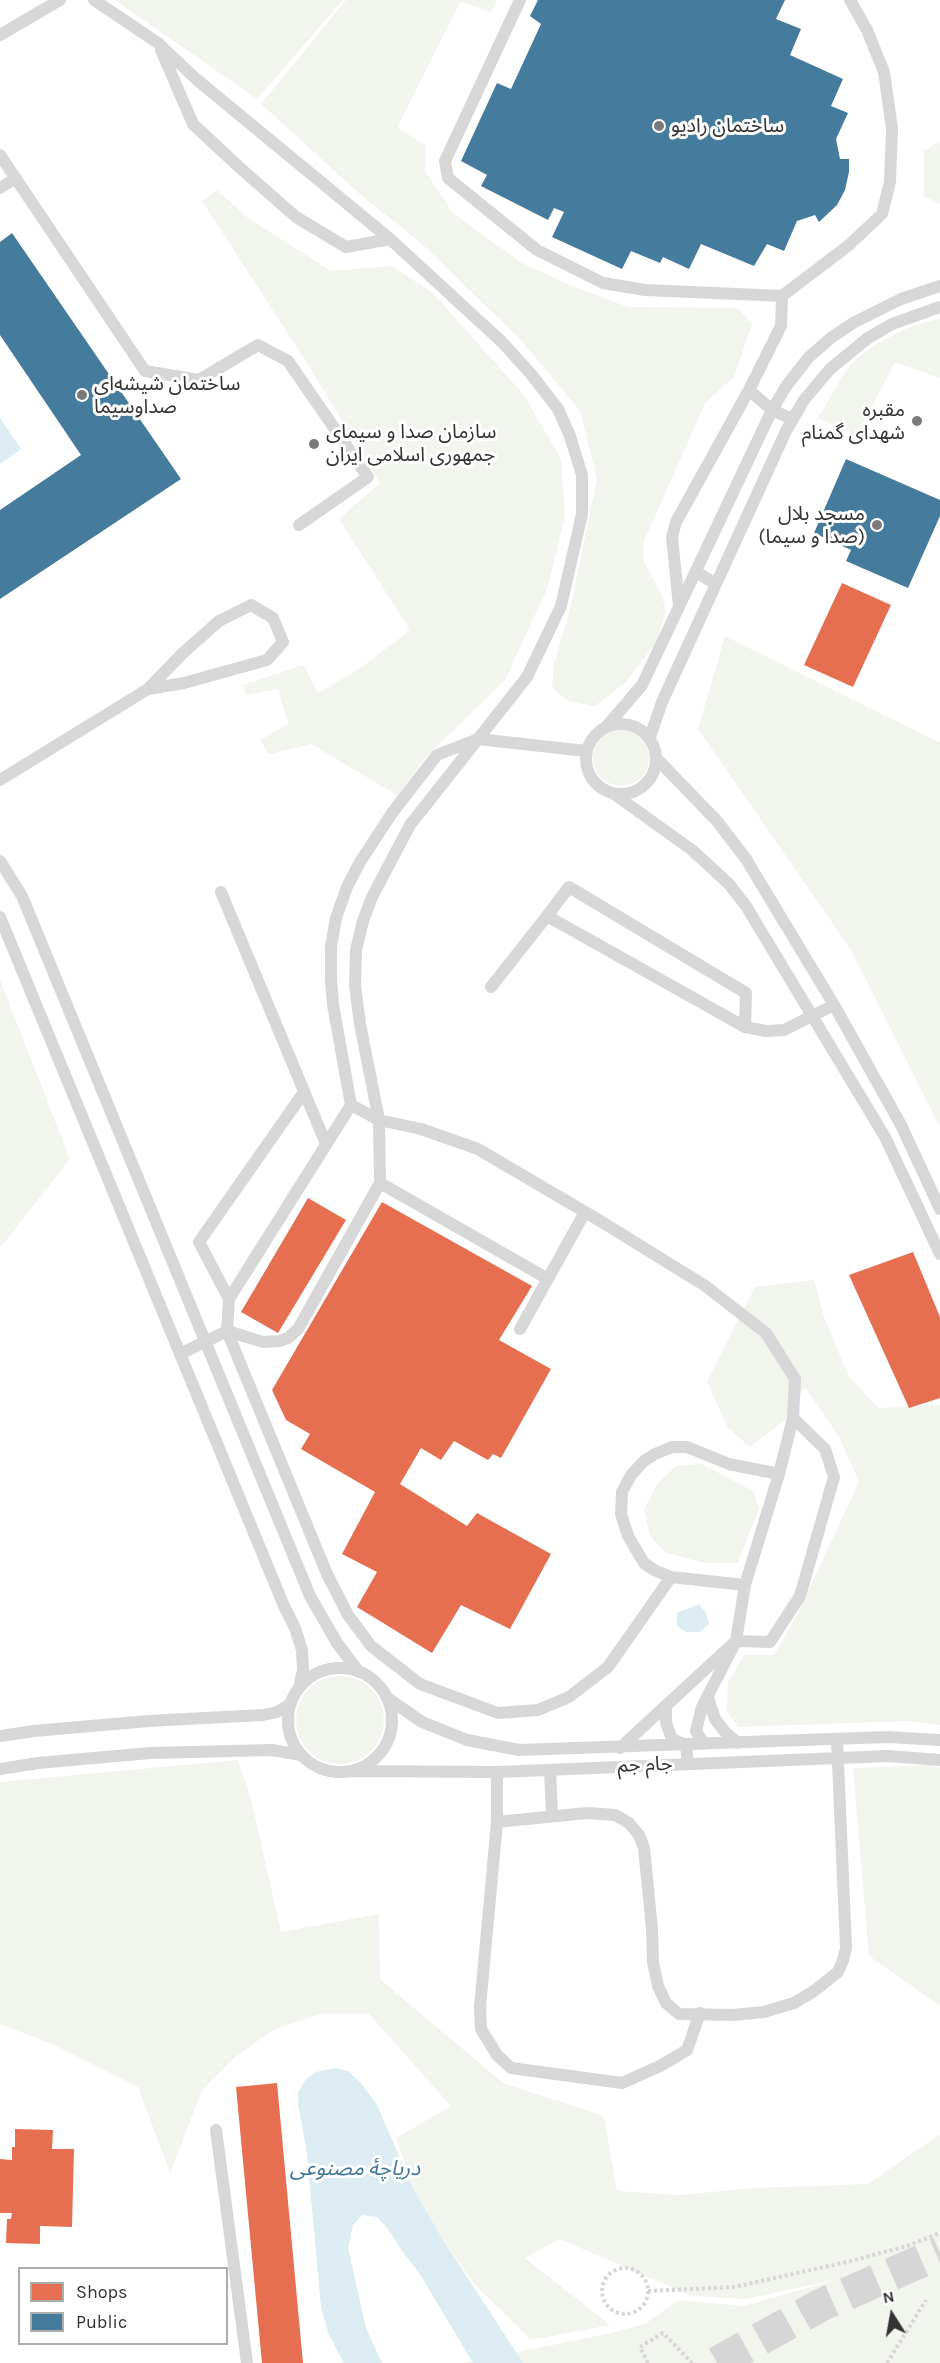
<!DOCTYPE html>
<meta charset="utf-8">
<style>
body{margin:0}
#map{position:relative;width:940px;height:2363px;overflow:hidden;background:#fff;font-family:Karla,sans-serif}
canvas{display:block}
.legend{position:absolute;left:18px;top:2267px;width:210px;height:78px;box-sizing:border-box;background:#fff;border:2px solid #adadad;margin:0;padding:8px 10px;list-style:none;font-size:18px;color:#333}
.legend li{display:flex;align-items:center;gap:12px;height:30px}
.legend b{width:30px;border:2px solid #adadad}
.north{position:absolute;left:862px;top:2285px;width:60px;height:60px;-webkit-text-stroke:4px #fff;paint-order:stroke;rotate:349deg;font-size:16px;font-weight:700;line-height:24px;text-align:center;color:#333}
.north::after{content:'';display:block;margin:auto;width:21px;height:27px;background:#333;clip-path:polygon(50% 0,100% 100%,50% 72%,0 100%)}
</style>
<div id="map">
<canvas width="940" height="2363"></canvas>
<ul class="legend">
<li><b style="height:16px;background:#e76f51"></b>Shops</li>
<li><b style="height:16px;background:#457b9d"></b>Public</li>
</ul>
<div class="north">N</div>
</div>
<script>
const ctx = document.querySelector('canvas').getContext('2d');
ctx.lineJoin = 'round';
function paint(path, color) { ctx.fillStyle = color; ctx.fill(path, 'evenodd'); }
const poly = rows => new Path2D(rows.map(r => 'M' + r).join(''));
function stroke(path, color, width, dash) { ctx.strokeStyle = color; ctx.lineWidth = width; ctx.lineCap = dash ? 'butt' : 'round'; ctx.setLineDash(dash || []); ctx.stroke(path); }
function drawText(font, color, halo, rows, align = 'center') {
  ctx.font = font + ' Karla,"Noto Sans Arabic",sans-serif'; ctx.lineWidth = 6; ctx.setLineDash([]); ctx.textBaseline = 'middle'; ctx.strokeStyle = halo; ctx.fillStyle = color; for (const [text, x, y, turn = 0] of rows) {
    ctx.save(); ctx.translate(x, y); ctx.rotate((+turn || 0) * Math.PI / 180); ctx.textAlign = isNaN(turn) ? turn : align; if (halo) ctx.strokeText(text, 0, 0); ctx.fillText(text, 0, 0); ctx.restore();
  }
}
const green = poly([
 [115,0,343,0,257,99],
 [346,0,497,0,491,13,461,1,397,127,425,145,425,171,453,213,520,262,570,285,628,307,738,308,752,324,734,377,705,403,644,541,643,560,661,593,666,611,656,643,625,683,595,706,567,701,552,687,554,664,570,609,597,479,580,411,519,338,421,243,362,196,261,104],
 [940,141,940,204,924,196,924,151],
 [217,190,248,218,331,271,392,266,433,293,524,395,561,459,565,516,547,589,505,680,424,759,398,796,311,744,269,754,260,740,288,724,278,689,246,695,243,685,303,665,318,693,362,667,410,630,339,519,380,483,305,360,202,201],
 [940,318,940,378,895,362,857,435,818,418,846,370,856,359,875,345,902,330],
 [725,636,940,743,940,1127,851,950,698,729],
 '593 758a28 28 0 1 1 56 0a28 28 0 1 1-56 0Z',
 [0,980,70,1159,0,1248],
 [814,1280,824,1317,848,1375,878,1408,940,1405,940,1725,909,1721,738,1727,727,1711,728,1682,744,1655,774,1655,799,1611,859,1482,839,1437,805,1387,785,1420,750,1447,728,1428,707,1382,755,1287],
 [702,1464,753,1491,759,1508,738,1563,705,1563,666,1553,650,1536,644,1509,657,1484,676,1466],
 '296 1720a44 44 0 1 1 88 0a44 44 0 1 1-88 0Z',
 [238,1760,250,1795,281,1932,379,1914,380,1979,503,2083,604,2116,617,2191,680,2195,754,2188,868,2184,940,2134,940,2363,464,2363,611,2333,645,2324,678,2300,743,2306,843,2278,746,2299,691,2296,560,2239,525,2258,610,2325,531,2340,475,2285,443,2240,413,2188,396,2138,451,2106,369,2014,320,2014,273,2030,234,2058,202,2090,170,2173,138,2087,52,2044,0,2024,0,1782],
 [930,1765,940,1768,940,2006,869,1956,853,1768]
]);
const water = poly([
 [0,418,21,449,0,464],
 [699,1604,706,1613,709,1624,700,1632,686,1632,677,1626,677,1613],
 [335,2068,348,2071,361,2083,377,2105,413,2188,443,2240,523,2363,473,2363,418,2271,402,2251,388,2229,377,2217,362,2215,353,2225,348,2248,366,2328,382,2363,344,2363,328,2333,321,2307,307,2154,298,2104,298,2092,306,2079,316,2072]
]);
const shops = poly([
 [842,583,891,605,853,687,804,665],
 [308,1198,346,1220,278,1333,241,1312],
 [382,1202,532,1286,499,1340,551,1369,501,1458,493,1454,488,1460,454,1441,441,1460,421,1448,400,1484,467,1526,477,1513,551,1554,510,1629,461,1605,432,1653,357,1607,377,1572,342,1554,375,1492,301,1449,310,1434,286,1420,272,1390],
 [913,1252,940,1317,940,1398,909,1408,849,1275],
 [277,2083,303,2363,262,2363,236,2087],
 [15,2129,53,2130,52,2149,74,2149,72,2227,40,2226,40,2244,6,2243,7,2219,11,2219,12,2213,0,2213,0,2159,12,2160,12,2147,15,2147]
]);
const public = poly([
 [538,0,785,0,776,19,801,29,790,55,843,79,831,106,848,113,836,139,840,159,849,159,849,172,845,190,837,205,819,222,815,215,797,221,784,251,767,244,754,266,701,244,689,269,663,257,660,263,631,251,622,269,552,237,564,212,554,208,548,220,481,186,487,175,461,161,497,83,511,89,541,24,530,16],
 [12,233,181,479,0,599,0,510,81,455,0,335,0,242],
 [846,459,940,500,940,516,908,588,846,561,851,550,814,533]
]);
const highwayTunnel = poly([
 [717,2363,821,2305,940,2253]
]);
const path = poly([
 '602 2291a23 23 0 1 1 46 0a23 23 0 1 1-46 0Z',
 [648,2291,734,2287,847,2262,907,2246,940,2233],
 [648,2363,640,2347,663,2333,692,2363],
 [887,2363,926,2300]
]);
const lane = poly([
 [94,0,158,43,196,79,390,239,502,342,531,374,558,409,570,436,582,475,582,514,561,606,527,677,478,739,437,755,392,813,360,862,347,887,336,918,331,947,331,979,333,1005,351,1105,229,1299,227,1331,327,1574,348,1615,371,1646,420,1684,498,1713,538,1710,569,1697,608,1667,671,1577,654,1570,644,1563,628,1536,621,1514,622,1492,631,1475,644,1461,655,1454,672,1447,687,1447,729,1464,779,1474,745,1585,736,1641,702,1707,696,1731,704,1744],
 [520,0,445,161,448,178,537,250,603,283,645,290,782,296,849,245,882,214,890,182,892,129,884,72,867,30,850,0],
 [0,35,60,0],
 [161,50,193,124,239,167,296,217,346,247,390,239],
 [0,155,145,371,199,380,258,345,288,361,368,477,299,525],
 [0,188,16,178],
 [782,296,781,326,749,390,772,410,792,419],
 [696,572,716,584],
 [679,606,672,537,676,522,749,390],
 '586 759a35 35 0 1 1 70 0a35 35 0 1 1-70 0Z',
 [607,726,642,685,772,410,787,385,809,357,832,337,853,323,901,299,940,286],
 [650,737,662,702,786,431,804,400,830,369,868,338,892,324,940,307],
 [657,759,717,821,746,859,834,1005,901,1125,940,1209],
 [0,780,148,689,183,653,219,621,251,605,273,618,283,642,267,660,184,683,148,689],
 [614,794,692,850,729,884,746,906,885,1137,940,1254],
 [0,861,22,896,310,1596,337,1643,359,1672],
 [221,892,326,1144],
 [547,916,569,887,746,993,745,1027],
 [0,917,284,1606,295,1628,302,1650,303,1670,299,1688],
 [491,987,547,916,745,1027,766,1031,784,1030,834,1005],
 [351,1105,379,1120,421,1129,478,1149,597,1219,704,1285,766,1333,795,1379,793,1418,779,1474],
 [380,1183,548,1279],
 [229,1299,199,1242,304,1092],
 [520,1329,585,1212],
 [180,1354,227,1331,263,1342,279,1341,288,1338,298,1329,380,1183,379,1120,360,1024,355,986,356,950,363,921,372,897,410,825,478,739,586,751],
 [671,1577,745,1585],
 '288 1720a52 52 0 1 1 104 0a52 52 0 1 1-104 0Z',
 [386,1697,422,1722,467,1740,519,1750,888,1737,940,1740],
 [708,1697,715,1719,725,1732,738,1743],
 [666,1706,666,1723,672,1739,686,1745,688,1764],
 [0,1736,34,1731,148,1721,263,1715,277,1712,290,1704],
 [620,1748,736,1641,770,1642,800,1596,834,1477,825,1449,793,1418],
 [0,1769,38,1763,150,1753,272,1750,301,1755],
 [550,1770,552,1816],
 [349,1771,497,1772,888,1756,940,1760],
 [497,1772,497,1822,587,1813,615,1815,629,1823,639,1835,644,1848,652,1929,653,1962,658,1986,666,2003,679,2014,733,2015,764,2012,794,2003,814,1991,838,1972,843,1960,846,1948,837,1739],
 [497,1822,480,2007,481,2029,497,2055,511,2068,622,2083,660,2066,687,2050,700,2013],
 [216,2130,247,2363]
]);
const markers = [
 [659,126,6,"#7a7a7a"],
 [82,395,6,"#7a7a7a"],
 [917,421,6,"#7a7a7a"],
 [314,444,6,"#7a7a7a"],
 [877,525,6,"#7a7a7a"]
];
const poiNames = [
 ["ساختمان رادیو",671,126],
 ["ساختمان شیشه‌ای",94,384],
 ["صداوسیما",94,407],
 ["مقبره",905,410,"right"],
 ["شهدای گمنام",905,433,"right"],
 ["سازمان صدا و سیمای",326,432],
 ["جمهوری اسلامی ایران",326,455],
 ["مسجد بلال",865,514,"right"],
 ["(صدا و سیما)",865,537,"right"]
];
const streetNames = [
 ["جام جم",645,1765,-2]
];
const waterNames = [
 ["دریاچهٔ مصنوعی",355,2169]
];
paint(green, '#f1f5ed');
paint(water, '#ddebf3');
paint(shops, '#e76f51');
paint(public, '#457b9d');
stroke(highwayTunnel, '#d6d6d6', 33, [33, 16]);
stroke(path, '#d6d6d6', 4, [3, 3]);
stroke(lane, '#d7d7d7', 12);
for (const [x, y, r, color] of markers) { const dot = new Path2D(); dot.arc(x, y, r, 0, 2 * Math.PI); ctx.fillStyle = color; ctx.fill(dot); stroke(dot, '#fff', 2); }
drawText('20px', '#333', '#fff', poiNames, 'left');
drawText('20px', '#333', '#fff', streetNames);
drawText('italic 21px', '#3f7597', '#fff', waterNames);
</script>
